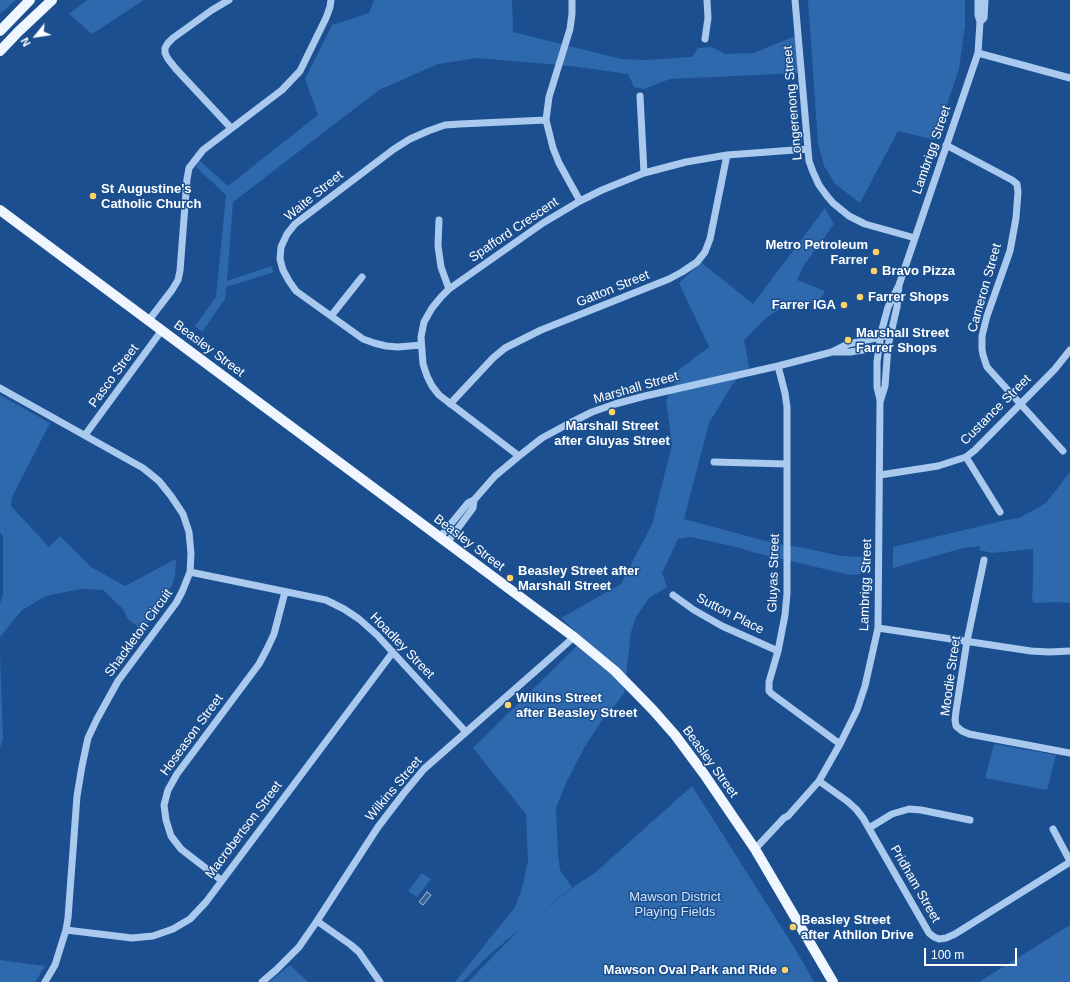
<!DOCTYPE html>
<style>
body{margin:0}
#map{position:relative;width:1070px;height:982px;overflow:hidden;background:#1b4f8f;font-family:Arial,sans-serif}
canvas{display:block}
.north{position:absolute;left:16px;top:16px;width:40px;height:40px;-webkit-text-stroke:3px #1b4f8f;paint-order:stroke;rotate:240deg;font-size:11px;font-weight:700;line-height:16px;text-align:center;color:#fff}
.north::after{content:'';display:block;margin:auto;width:14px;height:18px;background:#fff;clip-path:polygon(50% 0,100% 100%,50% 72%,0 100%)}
.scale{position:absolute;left:924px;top:948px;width:93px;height:18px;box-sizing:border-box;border:2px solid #fff;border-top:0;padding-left:5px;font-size:12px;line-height:14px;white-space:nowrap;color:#fff;-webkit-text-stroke:3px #1b4f8f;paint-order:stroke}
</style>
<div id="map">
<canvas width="1070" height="982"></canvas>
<div class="north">N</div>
<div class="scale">100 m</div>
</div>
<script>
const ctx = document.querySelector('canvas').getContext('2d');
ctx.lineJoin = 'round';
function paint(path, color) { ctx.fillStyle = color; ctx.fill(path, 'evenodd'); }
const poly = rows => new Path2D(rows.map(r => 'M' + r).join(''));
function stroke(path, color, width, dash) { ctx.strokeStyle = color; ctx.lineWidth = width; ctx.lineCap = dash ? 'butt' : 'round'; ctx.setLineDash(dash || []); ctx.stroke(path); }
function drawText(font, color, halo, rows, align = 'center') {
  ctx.font = font + ' Arial,sans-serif'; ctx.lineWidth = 3; ctx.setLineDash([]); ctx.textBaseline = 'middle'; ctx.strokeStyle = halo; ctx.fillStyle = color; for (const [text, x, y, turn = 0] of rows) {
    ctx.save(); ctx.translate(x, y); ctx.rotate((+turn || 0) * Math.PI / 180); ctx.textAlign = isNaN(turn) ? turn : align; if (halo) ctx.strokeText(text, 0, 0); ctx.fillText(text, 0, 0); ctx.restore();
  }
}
const green = poly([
 [0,0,16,0,0,14],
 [87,0,144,0,92,34,69,14],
 [374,0,512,0,513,32,621,59,646,60,692,57,698,48,712,47,725,54,754,53,795,36,798,73,670,79,644,89,634,87,628,74,571,66,478,58,438,64,379,90,233,202,227,281,271,266,274,272,226,287,225,299,202,332,195,326,216,297,226,195,196,167,199,160,228,186,318,115,305,79,332,25,369,13],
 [808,0,965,0,965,26,959,69,935,140,898,131,860,203,835,184,824,166,818,143],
 [825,208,834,224,804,265,797,280,825,291,819,302,788,304,767,317,744,340,749,367,732,385,709,423,684,519,777,544,799,547,841,556,868,557,867,573,850,575,756,553,736,547,691,537,678,539,662,573,667,587,649,598,636,617,631,632,624,693,616,704,606,714,584,748,565,785,556,808,558,855,560,870,572,887,536,917,572,888,596,872,692,786,794,947,814,982,468,982,519,930,489,955,462,982,455,982,515,907,522,888,528,861,526,814,473,748,584,639,561,618,621,584,652,524,672,445,666,400,675,386,672,375,709,347,679,283,701,262,753,304],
 [0,395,50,423,12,497,11,506,49,547,60,536,91,567,125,586,176,559,175,577,166,600,142,630,128,619,123,609,103,590,81,589,46,596,22,610,0,637,0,604,3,594,3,537,0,532],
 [1070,472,1070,603,1054,602,1034,603,1033,601,1032,601,1033,580,1033,549,992,553,979,550,981,546,963,548,893,568,893,547,1006,520,1019,518,1046,503],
 [0,651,3,739,0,748],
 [994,744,1056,755,1047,790,985,778],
 [422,873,431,879,417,897,408,891],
 [1070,925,1070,982,979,982],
 [0,960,45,966,35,982,0,982],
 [290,965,308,982,269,982]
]);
const water = poly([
 [427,892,431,895,423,905,419,902,427,892]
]);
const minor = poly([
 [229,0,212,10,173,38,168,43,165,48,165,53,168,59,176,69,231,128],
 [572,0,572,14,570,29,549,97,546,120,553,148,559,163,580,201],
 [795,0,809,161,813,172,819,185,827,196,833,203,849,216,865,224,915,238],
 [980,22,984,18,985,0],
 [705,39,708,18,707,0],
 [978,53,1070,78],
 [640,96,644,173],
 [946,145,1012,180,1017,184,1018,192,1016,218,1010,251,987,316,982,336,982,349,983,355,987,367,1063,451],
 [439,220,438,246,441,267,449,289],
 [331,316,362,277],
 [149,320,172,290,178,280,180,271,187,179,189,168,203,150,282,90,300,71,326,18,330,7,331,0],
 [421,345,398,347,386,346,374,343,363,339,296,291,289,281,283,270,280,259,281,247,287,234,295,224,394,149,410,139,428,131,445,125,460,124,546,120],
 [834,352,850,352,883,347],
 [778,366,785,393,787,407,787,594,785,615,778,651,769,682,769,691,772,694,840,744],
 [0,388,143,468,159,481,171,496,183,514,189,532,191,554,190,572,182,592,176,603,118,681,97,719,88,738,82,766,77,796,68,918,66,930,55,965,45,982],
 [880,400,877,387,877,362,881,333,888,307,899,285,978,53,980,22,978,15,978,0],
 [450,404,493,358,505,348,541,330,669,279,682,272,697,262,705,252,710,239,727,155],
 [85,435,162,330],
 [519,456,439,395,432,386,427,376,423,364,421,337,424,322,432,308,441,297,449,289,543,223,580,201,602,190,644,173,686,162,727,155,808,149],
 [966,457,1000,512],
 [714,462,787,464],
 [880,475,938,466,966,457,975,450,1055,369,1070,350],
 [440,537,468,503,474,500,495,476,519,456,542,438,566,425,592,412,615,404,645,396,778,366,832,352,848,344,890,335],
 [447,543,473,508,474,500],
 [984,560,967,641,956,711,955,720,956,726,962,731,969,734,1070,753],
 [190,572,326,600,344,609,359,619,377,635,466,732],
 [673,595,694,610,722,626,778,651],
 [878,628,1031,651,1049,652,1070,651],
 [819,781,847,801,856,809,863,818,929,933,934,937,939,939,946,938,955,934,1070,862],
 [869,828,892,814,909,809,921,810,970,820],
 [1053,829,1070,861],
 [755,849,784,818,788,816,819,781,840,744,857,710,865,686,878,628,880,402,885,386,888,346,897,307,899,285],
 [221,880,181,849,171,836,166,820,164,805,168,790,177,774,259,664,267,649,274,634,285,592],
 [317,921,351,945,359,952,380,982],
 [66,930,132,938,153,936,173,929,190,919,206,902,393,652],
 [262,982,276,970,299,947,317,921,378,827,404,793,424,769,539,668,574,637]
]);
const major = poly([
 [0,31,30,0],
 [0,51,18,32,52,0],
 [0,210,574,637,615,671,653,710,675,735,704,774,755,849,833,982]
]);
const markers = [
 [93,196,4,"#ffd166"],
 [876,252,4,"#ffd166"],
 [874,271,4,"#ffd166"],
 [860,297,4,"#ffd166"],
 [844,305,4,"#ffd166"],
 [848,340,4,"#ffd166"],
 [612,412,4,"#ffd166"],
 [510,578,4,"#ffd166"],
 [508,705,4,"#ffd166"],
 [793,927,4,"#ffd166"],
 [785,970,4,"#ffd166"]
];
const streetNames = [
 ["Longerenong Street",793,103,-95],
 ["Lambrigg Street",932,150,-71],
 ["Waite Street",314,196,-39],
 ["Spafford Crescent",514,230,-34],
 ["Cameron Street",985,288,-74],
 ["Gatton Street",613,289,-22],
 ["Beasley Street",209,349,37],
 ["Pasco Street",114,376,-54],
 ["Marshall Street",636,388,-16],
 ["Custance Street",996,410,-45],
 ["Beasley Street",469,543,37],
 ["Gluyas Street",774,573,-88],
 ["Lambrigg Street",866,585,-88],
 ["Sutton Place",730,614,27],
 ["Shackleton Circuit",139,633,-54],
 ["Hoadley Street",402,646,46],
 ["Moodie Street",951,676,-82],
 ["Hoseason Street",192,735,-54],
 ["Beasley Street",710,762,54],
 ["Wilkins Street",394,789,-50],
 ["Macrobertson Street",244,830,-53],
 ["Pridham Street",915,884,60]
];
const poiNames = [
 ["St Augustine's",101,189],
 ["Catholic Church",101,204],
 ["Metro Petroleum",868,245,"right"],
 ["Farrer",868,260,"right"],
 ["Bravo Pizza",882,271],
 ["Farrer Shops",868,297],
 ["Farrer IGA",836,305,"right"],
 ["Marshall Street",856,333],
 ["Farrer Shops",856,348],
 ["Marshall Street",612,426,"center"],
 ["after Gluyas Street",612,441,"center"],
 ["Beasley Street after",518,571],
 ["Marshall Street",518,586],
 ["Wilkins Street",516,698],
 ["after Beasley Street",516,713],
 ["Beasley Street",801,920],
 ["after Athllon Drive",801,935],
 ["Mawson Oval Park and Ride",777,970,"right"]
];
const parkNames = [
 ["Mawson District",675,897],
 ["Playing Fields",675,912]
];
paint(green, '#2e69ad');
paint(water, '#3c6290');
stroke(water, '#9cc4f0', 1);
stroke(minor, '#a9c9ee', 7);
stroke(major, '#f0f6ff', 10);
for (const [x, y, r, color] of markers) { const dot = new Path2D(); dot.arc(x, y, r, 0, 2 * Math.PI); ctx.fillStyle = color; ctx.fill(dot); stroke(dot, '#1b4f8f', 1.5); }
drawText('13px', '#fff', '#1b4f8f', streetNames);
drawText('bold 13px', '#fff', '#1b4f8f', poiNames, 'left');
drawText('13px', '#cfe3fa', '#1b4f8f', parkNames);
</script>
